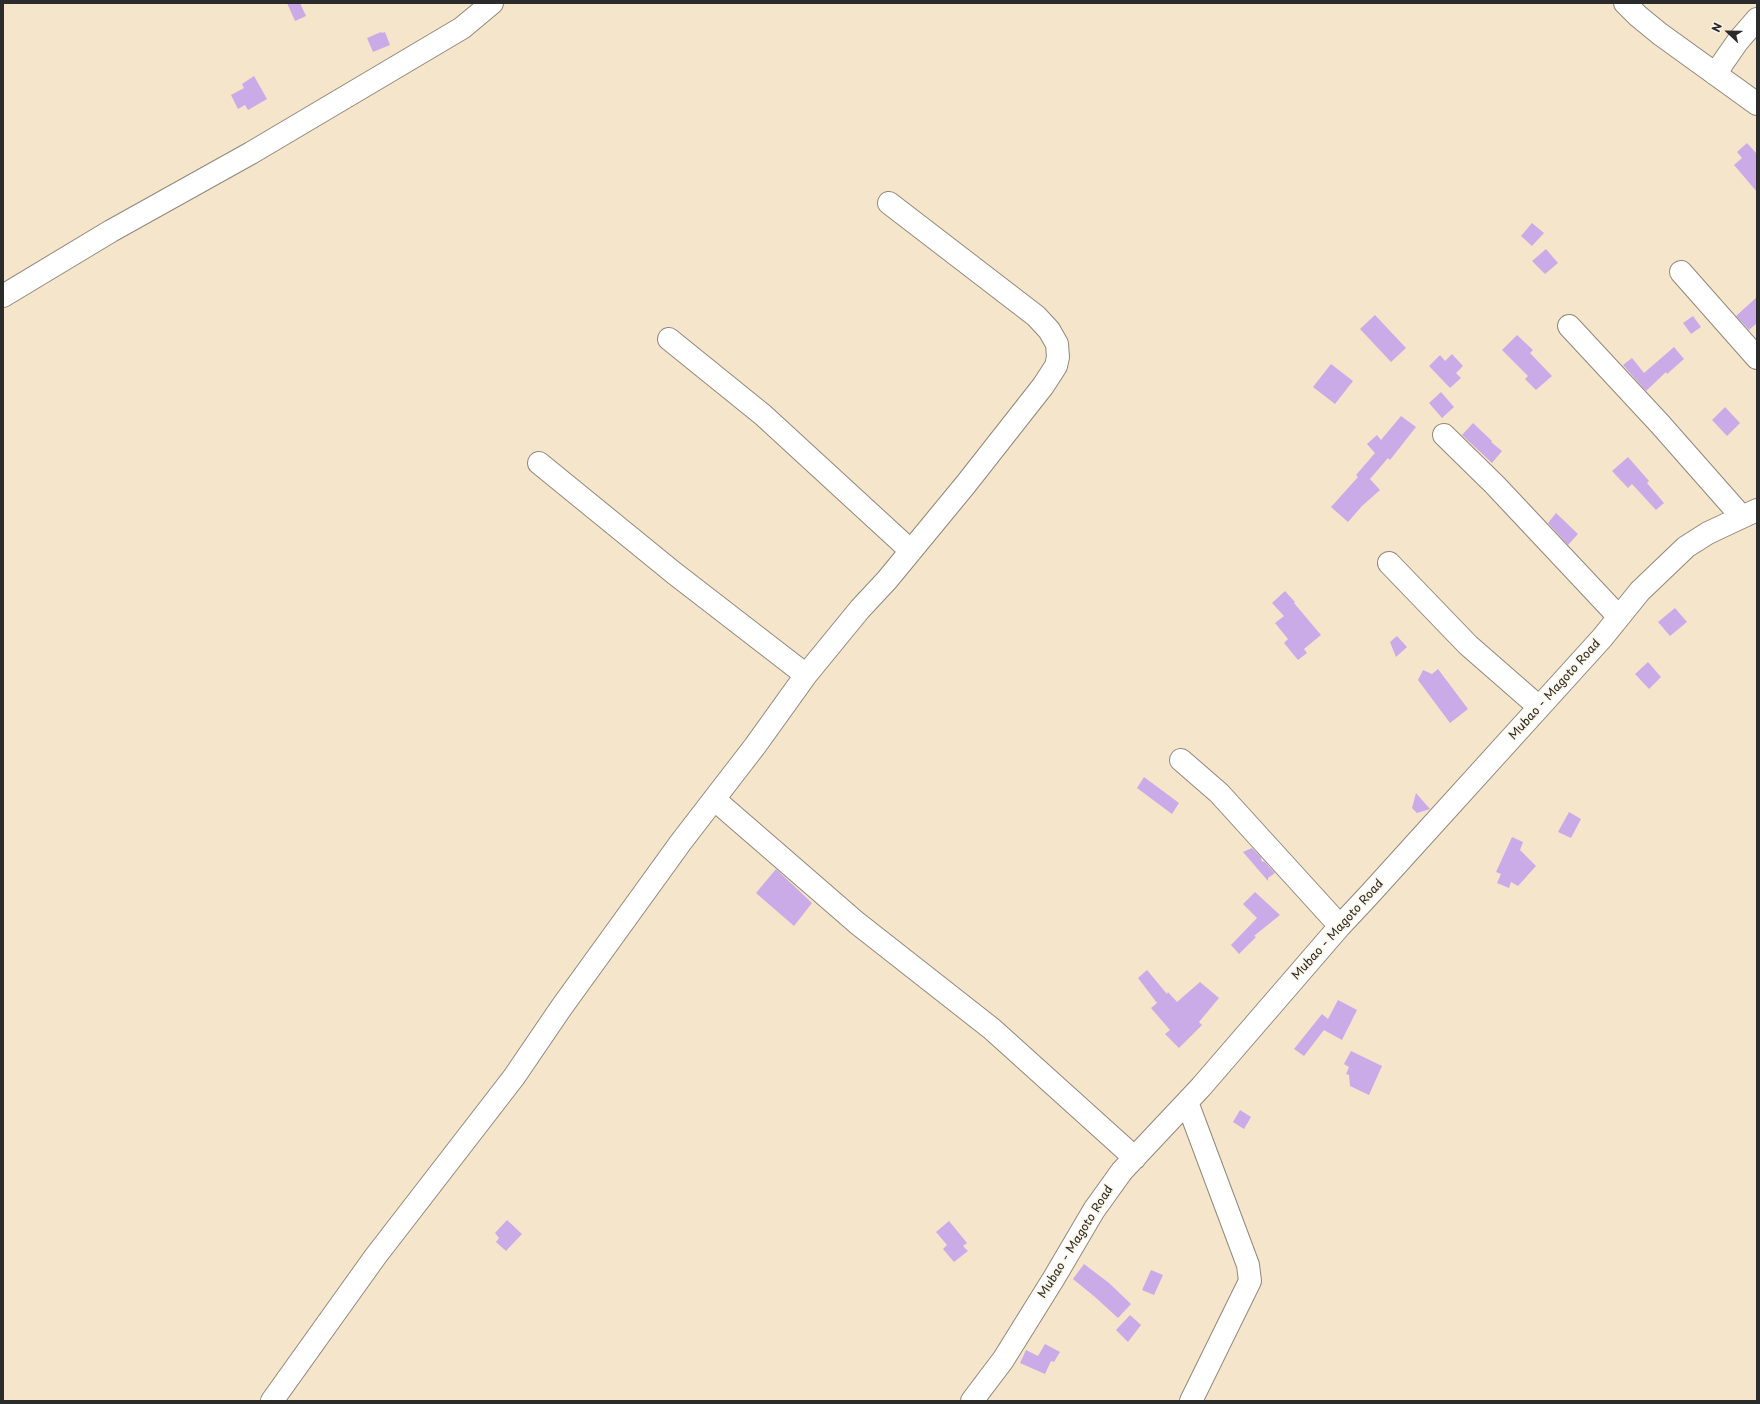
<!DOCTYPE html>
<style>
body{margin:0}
#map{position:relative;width:1760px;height:1404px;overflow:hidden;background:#f5e5cb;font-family:"Playpen Sans",sans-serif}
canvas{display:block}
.frame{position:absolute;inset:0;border:4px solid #2b2b2b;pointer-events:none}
.north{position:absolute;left:1708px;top:12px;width:40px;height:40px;-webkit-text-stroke:3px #fcf5e5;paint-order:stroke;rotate:292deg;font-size:11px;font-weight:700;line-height:16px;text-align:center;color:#2b2b2b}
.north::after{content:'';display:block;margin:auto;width:14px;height:18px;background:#2b2b2b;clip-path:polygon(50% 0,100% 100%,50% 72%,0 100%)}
</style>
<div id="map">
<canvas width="1760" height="1404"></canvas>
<div class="frame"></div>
<div class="north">N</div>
</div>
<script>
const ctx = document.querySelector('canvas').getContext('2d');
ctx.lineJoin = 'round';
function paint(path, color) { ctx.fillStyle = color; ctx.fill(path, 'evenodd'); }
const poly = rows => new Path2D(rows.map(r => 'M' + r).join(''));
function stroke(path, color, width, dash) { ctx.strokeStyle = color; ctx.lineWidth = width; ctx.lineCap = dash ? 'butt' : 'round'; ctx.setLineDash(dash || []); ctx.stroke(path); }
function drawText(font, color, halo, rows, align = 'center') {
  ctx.font = font + ' "Playpen Sans",sans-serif'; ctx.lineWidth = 3; ctx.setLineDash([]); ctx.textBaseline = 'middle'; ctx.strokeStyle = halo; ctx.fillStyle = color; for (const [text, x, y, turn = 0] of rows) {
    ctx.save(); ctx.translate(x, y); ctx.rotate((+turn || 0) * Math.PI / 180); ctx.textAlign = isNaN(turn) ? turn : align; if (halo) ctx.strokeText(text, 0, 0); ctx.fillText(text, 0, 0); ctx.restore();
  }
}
const building = poly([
 [287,3,300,3,306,16,295,21],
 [381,32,382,33,385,32,390,45,373,52,367,38],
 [254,76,267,99,248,110,245,105,238,109,231,95,244,88,242,84],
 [1747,143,1757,154,1757,192,1734,165,1742,158,1737,152],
 [1532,223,1544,233,1532,246,1521,236],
 [1546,249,1558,263,1545,274,1532,261],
 [1757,297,1757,323,1749,330,1736,316],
 [1375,315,1406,348,1391,362,1360,329],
 [1693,316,1701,327,1691,334,1683,323],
 [1517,335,1533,350,1530,353,1552,376,1536,390,1525,379,1528,376,1502,350],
 [1674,347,1684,359,1667,374,1666,372,1646,391,1623,365,1632,358,1644,373],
 [1452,354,1463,366,1456,373,1461,378,1450,388,1429,366,1440,355,1445,361],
 [1331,364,1353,381,1335,404,1313,387],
 [1441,392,1454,407,1442,418,1429,403],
 [1725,407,1740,423,1727,436,1712,420],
 [1401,416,1416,427,1390,460,1388,458,1370,479,1380,490,1362,506,1348,522,1331,507,1358,477,1356,475,1375,453,1367,444,1377,435,1381,440],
 [1473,423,1492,441,1491,442,1502,451,1492,463,1462,435],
 [1628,457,1649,481,1647,483,1664,503,1656,510,1632,484,1628,488,1612,471],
 [1556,513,1578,534,1568,545,1548,523],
 [1285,591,1295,602,1294,603,1321,635,1304,649,1307,653,1298,660,1284,643,1288,639,1275,623,1284,616,1272,603],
 [1675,608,1687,622,1670,636,1658,622],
 [1397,636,1407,647,1396,657,1390,642],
 [1648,662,1661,677,1649,689,1635,674],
 [1438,669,1468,709,1450,723,1418,680,1423,670,1432,674],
 [1144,777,1179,803,1172,814,1137,788],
 [1416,793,1430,809,1417,813,1412,808],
 [1569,812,1581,819,1571,838,1558,832],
 [1512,837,1523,842,1520,850,1536,866,1518,886,1511,882,1509,888,1497,883,1501,874,1496,872],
 [1252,848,1261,857,1262,862,1264,861,1275,873,1268,878,1268,881,1243,852],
 [776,869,812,903,794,926,756,893],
 [1255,892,1280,915,1254,936,1256,937,1239,954,1231,945,1257,918,1243,904],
 [1147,970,1167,994,1168,992,1177,1002,1200,982,1219,998,1199,1022,1202,1025,1179,1048,1165,1034,1170,1030,1151,1008,1157,1003,1138,978],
 [1338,1000,1357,1010,1342,1040,1324,1030,1304,1056,1294,1049,1322,1014,1328,1019],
 [1351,1051,1382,1066,1369,1095,1350,1086,1349,1075,1346,1074,1349,1067,1344,1064],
 [1240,1110,1251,1117,1244,1129,1233,1122],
 [507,1220,522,1234,506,1251,496,1242,499,1238,495,1233],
 [949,1221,967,1243,963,1246,968,1251,954,1262,943,1249,947,1245,936,1232],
 [1084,1264,1109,1283,1131,1304,1118,1318,1095,1297,1073,1279],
 [1151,1270,1163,1275,1154,1295,1142,1290],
 [1130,1315,1141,1325,1128,1342,1116,1330],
 [1045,1344,1060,1352,1054,1362,1051,1361,1045,1374,1020,1363,1026,1350,1038,1356]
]);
const minor = poly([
 [1625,3,1638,16,1660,34,1757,104],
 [1715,74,1738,41,1757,19],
 [1681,272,1757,358],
 [3,296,111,231,251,153,462,28,492,3],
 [1569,326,1660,424,1742,517],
 [669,339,763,415,911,551],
 [1444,435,1495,485,1619,617],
 [539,463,674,573,806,675],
 [1389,563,1468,645,1539,707],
 [1181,760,1219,793,1340,926],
 [714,799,857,923,992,1029,1135,1158],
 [1187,1102,1248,1265,1250,1281,1191,1401],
 [272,1401,375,1257,514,1077,561,1008,681,842,755,746,806,675,860,609,887,580,966,484,1043,386,1056,366,1058,357,1057,344,1049,330,1036,316,889,203],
 [972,1401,1003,1360,1054,1278,1094,1210,1122,1171,1201,1087,1340,926,1369,895,1602,638,1640,591,1686,547,1708,533,1757,510]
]);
const streetNames = [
 ["Mubao - Magoto Road",1555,690,-48],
 ["Mubao - Magoto Road",1338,930,-48],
 ["Mubao - Magoto Road",1076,1242,-58]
];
paint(building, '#caabe8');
stroke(minor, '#90887b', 24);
stroke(minor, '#fff', 22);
drawText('12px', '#2b2b2b', '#fcf5e5', streetNames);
</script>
